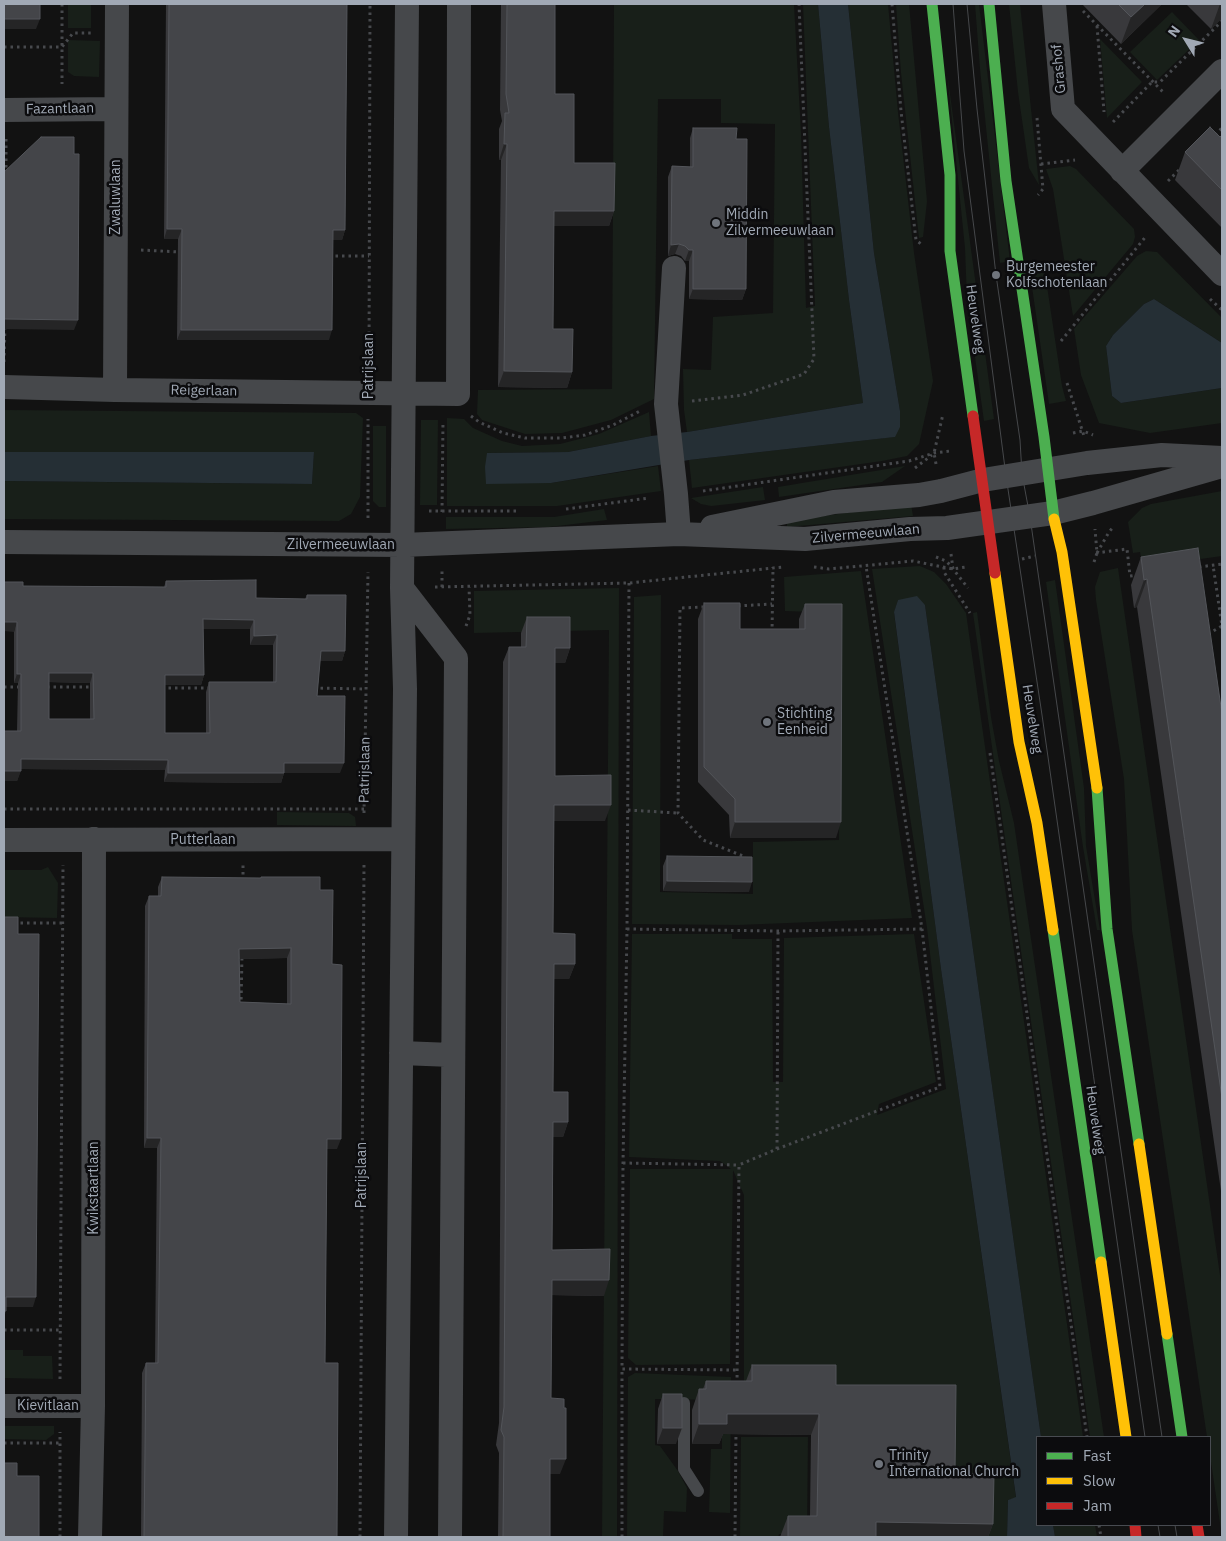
<!DOCTYPE html>
<style>
body{margin:0}
#map{position:relative;width:1226px;height:1541px;overflow:hidden;background:#121212;font-family:"IBM Plex Sans",sans-serif}
canvas{display:block}
.frame{position:absolute;inset:0;border:5px solid #a1a9b5;pointer-events:none}
.legend{position:absolute;left:1036px;top:1436px;width:175px;height:90px;box-sizing:border-box;background:#0c0c0e;border:1px solid #484b51;margin:0;padding:6px 9px;list-style:none;font-size:15px;color:#a1a9b5}
.legend li{display:flex;align-items:center;gap:10px;height:25px}
.legend b{width:25px;border:1px solid #484b51}
.north{position:absolute;left:1161px;top:15px;width:50px;height:50px;-webkit-text-stroke:4px #0c0c0e;paint-order:stroke;rotate:306deg;font-size:14px;font-weight:700;line-height:20px;text-align:center;color:#a1a9b5}
.north::after{content:'';display:block;margin:auto;width:18px;height:22px;background:#a1a9b5;clip-path:polygon(50% 0,100% 100%,50% 72%,0 100%)}
</style>
<div id="map">
<canvas width="1226" height="1541"></canvas>
<div class="frame"></div>
<ul class="legend">
<li><b style="height:6px;background:#4caf50"></b>Fast</li>
<li><b style="height:6px;background:#ffc107"></b>Slow</li>
<li><b style="height:6px;background:#c62828"></b>Jam</li>
</ul>
<div class="north">N</div>
</div>
<script>
const ctx = document.querySelector('canvas').getContext('2d');
ctx.lineJoin = 'round';
function paint(path, color) { ctx.fillStyle = color; ctx.fill(path, 'evenodd'); }
const poly = rows => new Path2D(rows.map(r => 'M' + r).join(''));
function stroke(path, color, width, dash) { ctx.strokeStyle = color; ctx.lineWidth = width; ctx.lineCap = dash ? 'butt' : 'round'; ctx.setLineDash(dash || []); ctx.stroke(path); }
function drawText(font, color, halo, rows, align = 'center') {
  ctx.font = font + ' "IBM Plex Sans",sans-serif'; ctx.lineWidth = 5; ctx.setLineDash([]); ctx.textBaseline = 'middle'; ctx.strokeStyle = halo; ctx.fillStyle = color; for (const [text, x, y, turn = 0] of rows) {
    ctx.save(); ctx.translate(x, y); ctx.rotate((+turn || 0) * Math.PI / 180); ctx.textAlign = isNaN(turn) ? turn : align; if (halo) ctx.strokeText(text, 0, 0); ctx.fillText(text, 0, 0); ctx.restore();
  }
}
const green = poly([
 [68,4,91,4,91,28,68,28],
 [614,4,794,4,801,133,806,308,815,306,803,4,818,4,829,127,849,300,863,403,687,432,684,410,683,369,711,370,713,317,773,313,775,124,721,123,721,99,658,99,654,399,611,420,562,433,525,434,482,420,477,414,478,390,612,389],
 [848,4,888,4,898,112,914,253,933,381,919,444,907,456,882,461,692,488,689,460,894,437,900,411,874,253],
 [896,4,909,4,927,201,923,237,919,238,901,73],
 [975,4,979,4,1010,261,1000,263,980,69],
 [1009,4,1020,4,1039,185,1029,168,1018,92],
 [1172,12,1199,40,1157,80,1130,52],
 [1100,39,1142,82,1107,118],
 [68,40,100,41,99,77,74,76,68,72],
 [947,72,994,419,984,421,967,300,965,248],
 [1070,166,1076,169,1134,229,1135,237,1133,244,1073,316,1053,189,1046,169],
 [1146,251,1157,252,1222,318,1222,343,1154,299,1144,304,1113,335,1106,346,1112,396,1121,403,1222,388,1222,423,1150,433,1099,423,1081,375,1074,329,1137,256],
 [1044,266,1062,386,1066,401,1049,404,1031,280,1040,267],
 [4,410,356,413,363,418,360,497,351,514,339,521,4,519,4,481,312,484,314,453,4,452],
 [649,412,651,436,568,452,487,453,551,483,658,466,661,491,557,506,447,506,447,418,464,419,473,428,502,441,522,446,560,444,599,434],
 [421,420,438,420,437,505,420,505],
 [373,426,386,426,386,507,379,507,373,501],
 [905,466,882,482,779,497,778,487],
 [763,487,765,500,711,506,701,504,691,498],
 [1222,491,1222,556,1143,567,1140,552,1133,553,1128,522,1142,508,1151,504],
 [911,504,913,516,787,527,787,521],
 [604,509,607,520,549,527,446,529,446,517,554,517],
 [920,566,934,572,946,584,966,613,1083,1437,1041,1437,925,605,898,600,894,613,941,969,1016,1498,1008,1500,1007,1537,987,1537,744,1383,744,1195,733,1170,730,1364,636,1365,628,1358,630,1169,731,1169,720,1161,629,1157,632,934,732,934,732,939,772,939,773,1082,783,1082,784,938,914,934,936,1082,879,1104,877,1115,946,1089,927,928,872,569],
 [1118,568,1222,1289,1222,1537,1210,1455,1210,1437,1207,1437,1132,930,1124,779,1096,600,1095,587,1100,572],
 [861,571,912,918,738,925,632,924,634,597,661,595,660,892,753,894,753,842,839,840,840,613,785,611,784,577],
 [1055,580,1084,788,1086,846,1100,930,1097,930,1083,847,1046,582],
 [619,588,617,1537,602,1537,609,630,474,633,474,591],
 [977,612,991,717,999,761,1014,823,1104,1437,1090,1437,973,613],
 [277,812,349,813,355,817,356,826,277,825],
 [48,867,58,883,57,918,4,917,4,870,41,870],
 [4,1350,23,1350,23,1356,52,1356,53,1379,4,1378],
 [635,1373,731,1377,730,1513,709,1512,711,1449,722,1449,722,1400,655,1399,655,1445,660,1446,678,1471,687,1488,686,1512,664,1511,663,1537,627,1537,628,1377],
 [4,1426,54,1426,54,1434,46,1440,4,1439],
 [741,1437,808,1437,807,1534,779,1534,778,1537,740,1537],
 [1053,1525,1095,1525,1097,1537,1055,1537]
]);
const water = poly([
 [818,4,848,4,874,253,900,411,900,427,895,437,689,460,551,483,486,484,485,467,487,453,568,452,651,436,687,432,863,403,849,300,829,127],
 [1154,299,1222,343,1222,388,1121,403,1112,396,1106,346,1113,335,1144,304],
 [4,452,314,452,312,484,4,481],
 [917,596,925,605,1041,1437,1037,1437,1037,1525,1053,1525,1055,1537,1007,1537,1008,1500,1016,1497,941,969,894,612,898,600]
]);
const path = poly([
 [62,4,62,84],
 [892,4,901,111,916,240,921,244],
 [1083,11,1163,92],
 [1097,26,1104,112],
 [4,47,62,47,73,33,92,33],
 [1037,118,1043,189,1038,195],
 [1113,122,1152,82,1160,82,1222,21],
 [1215,135,1222,128],
 [1041,164,1075,160],
 [6,174,6,136],
 [1168,181,1180,169],
 [141,250,180,252],
 [329,256,369,256],
 [1210,299,1222,310],
 [1061,341,1147,235],
 [4,362,5,326],
 [369,366,370,4],
 [1067,383,1084,436],
 [692,401,743,395,804,374,814,359,799,4],
 [471,416,479,422,503,433,525,438,562,438,585,435,613,425,640,411],
 [1073,433,1083,431,1093,435],
 [936,464,934,453,943,414],
 [915,468,932,455],
 [703,491,909,461,934,453,950,451],
 [566,509,649,498],
 [429,511,518,511],
 [442,512,443,421],
 [368,518,368,419],
 [1096,553,1127,549,1130,576,1138,575],
 [1097,553,1109,532,1114,526],
 [951,554,953,569,968,588],
 [936,557,946,561,953,568],
 [1022,559,1035,556],
 [1094,562,1097,553,1095,529],
 [814,567,829,569,913,561,953,569,966,567],
 [944,567,944,572,970,613],
 [1199,567,1222,564],
 [629,583,627,929,623,1163,622,1369,737,1370],
 [435,587,629,583,783,567],
 [442,587,442,568],
 [738,606,772,604],
 [704,607,680,608,678,813,703,840,743,856],
 [466,626,470,615,469,587],
 [772,633,773,567],
 [1208,634,1222,626,1213,565],
 [4,687,21,687],
 [47,687,93,687],
 [162,688,211,688],
 [314,688,366,689],
 [990,753,1087,1437],
 [4,809,364,809],
 [628,810,677,813],
 [364,813,368,572],
 [243,881,243,865],
 [14,923,63,923],
 [627,929,778,931,922,929],
 [241,1006,242,955],
 [777,1149,778,931],
 [623,1163,739,1165],
 [4,1330,61,1330],
 [60,1379,63,865],
 [737,1384,739,1165,777,1149,940,1087,922,929,866,566],
 [4,1443,60,1443],
 [1099,1525,1101,1537],
 [60,1537,60,1432],
 [360,1537,364,864],
 [622,1537,622,1369],
 [735,1537,736,1430]
]);
const lane = poly([
 [684,1403,684,1469,698,1491]
]);
const street = poly([
 [1054,4,1063,109,1222,274],
 [4,110,116,109],
 [1122,171,1222,71],
 [674,268,666,404,676,494,679,534],
 [4,387,115,390,458,394,459,4],
 [115,390,117,4],
 [712,527,834,502,919,495,941,491,983,480,1087,463,1162,455,1222,458],
 [4,542,402,545,679,534,805,539,910,529,947,528,1053,513,1093,503,1222,466],
 [402,588,456,658,450,1537],
 [4,840,402,839],
 [401,1053,452,1055],
 [4,1406,93,1406],
 [90,1537,93,1406,94,839],
 [396,1537,405,689,402,588,407,4]
]);
const fast = poly([
 [932,4,950,175,950,251,973,416],
 [989,4,1006,181,1044,437,1054,519],
 [1097,788,1107,929,1139,1144],
 [1053,930,1101,1262],
 [1167,1334,1182,1437]
]);
const slow = poly([
 [1054,519,1062,552,1097,788],
 [995,573,1019,742,1037,823,1053,930],
 [1139,1144,1167,1334],
 [1101,1262,1126,1437]
]);
const jam = poly([
 [973,416,995,573],
 [1135,1525,1136,1537],
 [1197,1525,1199,1537]
]);
const tram = poly([
 [953,4,964,151,1006,476,1042,715,1145,1437],
 [967,4,977,109,996,275,1020,440,1022,474,1030,517,1162,1437],
 [1158,1525,1160,1537],
 [1175,1525,1177,1537]
]);
const wall = poly([
 [166,4,347,4,345,230,342,240,332,240,329,340,177,340,178,239,164,239],
 [501,4,555,4,555,94,574,163,614,211,609,226,554,226,553,329,572,372,567,388,498,387,501,160,499,160,499,129,502,121,500,110],
 [1082,4,1162,4,1121,44],
 [1186,4,1222,4,1222,18,1211,29],
 [693,128,736,139,746,289,742,300,689,299,689,261,685,261,681,256,675,254,668,256,668,177,672,166,690,167,690,138],
 [1222,135,1222,228,1175,180,1185,152,1220,137],
 [1141,557,1222,714,1222,1198,1137,607,1134,608,1131,585],
 [166,581,256,598,305,599,307,595,345,651,342,661,320,661,317,696,340,773,284,773,281,783,164,782,165,770,21,769,17,781,4,781,4,731,17,731,18,683,14,683,14,632,23,586,164,587],
 [203,629,250,629,250,645,273,645,273,682,209,682,206,692,206,733,165,733,165,685,201,685,204,675],
 [49,682,90,683,90,719,49,719],
 [704,603,740,629,799,629,799,619,805,604,836,838,730,838,729,815,698,782,698,619],
 [527,617,570,648,565,663,555,663,555,776,605,821,554,821,553,933,575,964,569,979,554,979,553,1092,568,1122,563,1137,553,1137,552,1250,604,1296,552,1295,551,1398,560,1474,550,1474,550,1537,498,1537,499,1453,496,1445,499,1423,503,662,509,647,521,647,521,633],
 [667,856,749,892,663,891,663,866],
 [162,877,320,890,332,964,337,1149,327,1149,325,1363,337,1537,141,1537,142,1373,146,1363,155,1363,157,1148,144,1148,145,906,149,896,158,896,158,887],
 [287,958,287,1004,240,1002,239,959],
 [752,1365,836,1385,955,1473,993,1524,988,1537,780,1537,788,1516,810,1516,811,1435,723,1434,719,1444,692,1444,692,1410,699,1389,703,1389,706,1381,746,1381],
 [663,1394,676,1444,657,1444,658,1409]
]);
const shadedWall = poly([
 [1145,4,1162,4,1121,44,1131,17],
 [1220,4,1222,4,1222,18,1211,29],
 [4,19,40,19,36,29,4,29],
 [504,144,507,144,501,160,499,160],
 [554,211,614,211,609,226,549,226],
 [167,229,182,229,178,239,164,239],
 [333,230,345,230,342,240,329,240],
 [679,244,675,254,668,256,671,245],
 [689,250,693,250,689,261,685,261],
 [693,289,746,289,742,300,689,299],
 [4,319,78,320,74,330,4,329],
 [181,330,332,330,329,340,177,340],
 [504,371,572,372,567,388,498,387],
 [1147,579,1137,607,1134,608,1144,580],
 [203,619,254,620,250,629,199,629],
 [4,622,17,622,14,632,4,631],
 [277,635,273,645,250,645,254,636],
 [555,648,570,648,565,663,549,663],
 [321,651,345,651,342,661,317,661],
 [49,673,93,673,90,683,45,682],
 [17,674,21,674,18,683,14,683],
 [165,675,204,675,201,685,162,685],
 [21,759,168,760,165,770,18,769],
 [284,763,344,763,340,773,281,773],
 [4,771,21,771,17,781,4,781],
 [168,773,284,773,281,783,164,782],
 [554,805,611,805,605,821,549,821],
 [735,822,841,822,836,838,730,838],
 [667,881,752,882,749,892,663,891],
 [291,948,287,958,236,959,239,949],
 [554,964,575,964,569,979,548,979],
 [553,1122,568,1122,563,1137,548,1137],
 [147,1138,161,1138,157,1148,144,1148],
 [327,1139,341,1139,337,1149,323,1149],
 [552,1280,609,1280,604,1296,547,1295],
 [6,1297,36,1297,33,1307,4,1307],
 [4,1311,6,1311,4,1318],
 [727,1414,819,1414,811,1435,723,1434,719,1444,692,1444,699,1424],
 [663,1428,682,1428,676,1444,657,1444],
 [550,1459,566,1459,560,1474,545,1474],
 [876,1522,993,1524,988,1537,870,1537]
]);
const building = poly([
 [4,4,40,4,40,19,4,19,4,4],
 [169,4,347,4,345,230,333,230,332,330,181,330,182,229,167,229,169,4],
 [507,4,555,4,555,94,574,94,574,163,615,163,614,211,554,211,553,329,573,329,572,372,504,371,507,144,504,144,505,113,509,113,506,94,507,4],
 [1118,4,1145,4,1131,17,1118,4],
 [1210,127,1220,137,1222,135,1222,190,1185,152,1210,127],
 [693,128,737,128,736,139,747,139,746,289,693,289,693,250,689,250,685,246,679,244,671,245,672,166,693,167,693,128],
 [41,137,74,137,74,154,79,154,78,320,4,319,4,172,41,137],
 [1198,548,1222,714,1222,1098,1147,579,1144,580,1141,557,1198,548],
 [256,580,256,598,307,599,307,595,346,595,345,651,321,651,317,696,345,696,344,763,284,763,284,773,168,773,168,760,21,759,21,771,4,771,4,731,21,731,21,674,17,674,17,622,4,622,4,582,23,582,23,586,166,587,166,581,256,580],
 [203,619,254,620,254,636,277,635,276,682,209,682,210,733,165,733,165,675,204,675,203,619],
 [49,673,93,673,94,719,49,719,49,673],
 [704,603,740,603,740,629,805,629,805,604,842,604,841,822,735,822,735,799,704,767,704,603],
 [527,617,570,617,570,648,555,648,555,776,611,775,611,805,554,805,553,933,575,934,575,964,554,964,553,1092,568,1092,568,1122,553,1122,552,1250,610,1249,609,1280,552,1280,551,1398,564,1399,564,1408,566,1408,566,1459,550,1459,550,1537,503,1537,504,1437,501,1430,504,1407,509,647,526,647,527,617],
 [667,856,752,857,752,882,667,881,667,856],
 [162,877,261,878,261,877,320,877,320,890,333,890,332,964,342,965,341,1139,327,1139,325,1363,338,1363,337,1537,144,1537,146,1363,158,1363,161,1138,147,1138,149,896,161,896,162,877],
 [291,948,291,1004,240,1002,239,949,291,948],
 [4,917,18,917,18,934,39,934,36,1297,6,1297,6,1311,4,1311,4,917],
 [752,1365,836,1365,836,1385,956,1385,955,1473,994,1474,993,1524,876,1522,876,1537,788,1537,788,1516,817,1516,819,1414,727,1414,727,1424,699,1424,699,1389,706,1389,706,1381,752,1381,752,1365],
 [663,1394,682,1394,682,1428,663,1428,663,1394],
 [4,1463,17,1463,17,1476,39,1476,39,1537,4,1537,4,1463]
]);
const markers = [
 [716,223,5,"#6f747c"],
 [996,275,5,"#6f747c"],
 [767,722,5,"#6f747c"],
 [879,1464,5,"#6f747c"]
];
const streetNames = [
 ["Grashof",1059,69,-95],
 ["Fazantlaan",60,109,-1],
 ["Zwaluwlaan",116,197,-90],
 ["Heuvelweg",975,319,82],
 ["Patrijslaan",369,366,-90],
 ["Reigerlaan",204,391,1],
 ["Zilvermeeuwlaan",866,534,-5],
 ["Zilvermeeuwlaan",341,545],
 ["Heuvelweg",1032,719,81],
 ["Patrijslaan",365,770,-89],
 ["Putterlaan",203,840],
 ["Heuvelweg",1095,1120,82],
 ["Patrijslaan",362,1175,-90],
 ["Kwikstaartlaan",94,1188,-90],
 ["Kievitlaan",48,1406]
];
const poiNames = [
 ["Middin",726,215],
 ["Zilvermeeuwlaan",726,231],
 ["Burgemeester",1006,267],
 ["Kolfschotenlaan",1006,283],
 ["Stichting",777,714],
 ["Eenheid",777,730],
 ["Trinity",889,1456],
 ["International Church",889,1472]
];
paint(green, '#181f19');
paint(water, '#252f35');
stroke(path, '#47494d', 3, [2.5, 4]);
stroke(lane, '#46484b', 12);
stroke(street, '#46484b', 24);
stroke(fast, '#4caf50', 11);
stroke(slow, '#ffc107', 11);
stroke(jam, '#c62828', 11);
stroke(tram, '#46484b', 1);
paint(wall, '#39393c');
paint(shadedWall, '#252526');
paint(building, '#444549');
stroke(building, '#53555a', 1);
for (const [x, y, r, color] of markers) { const dot = new Path2D(); dot.arc(x, y, r, 0, 2 * Math.PI); ctx.fillStyle = color; ctx.fill(dot); stroke(dot, '#0c0c0e', 2); }
drawText('14px', '#a1a9b5', '#0c0c0e', streetNames);
drawText('14px', '#a1a9b5', '#0c0c0e', poiNames, 'left');
</script>
